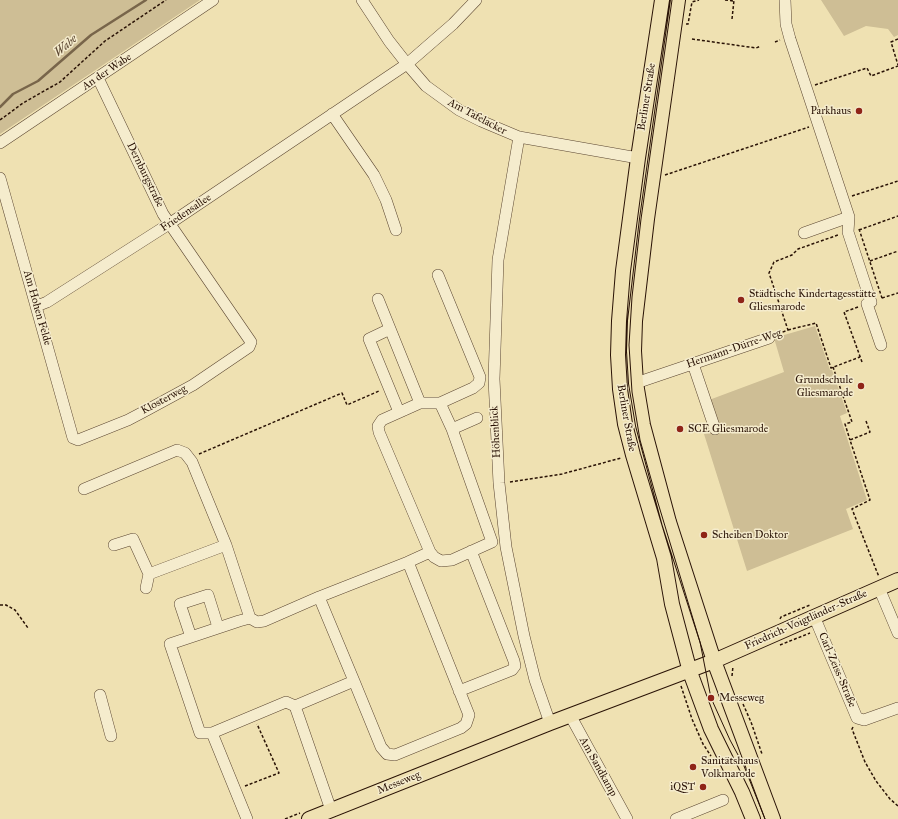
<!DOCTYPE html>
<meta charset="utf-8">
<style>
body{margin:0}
canvas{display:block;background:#efe1b2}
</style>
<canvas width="898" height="819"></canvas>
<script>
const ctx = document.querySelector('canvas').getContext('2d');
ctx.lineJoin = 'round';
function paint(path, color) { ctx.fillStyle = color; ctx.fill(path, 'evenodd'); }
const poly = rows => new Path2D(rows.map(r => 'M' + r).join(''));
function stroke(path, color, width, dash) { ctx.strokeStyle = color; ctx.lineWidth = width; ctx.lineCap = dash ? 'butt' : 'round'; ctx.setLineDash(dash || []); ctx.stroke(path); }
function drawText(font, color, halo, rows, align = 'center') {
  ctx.font = font + ' "IM FELL Great Primer",serif'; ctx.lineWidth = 3; ctx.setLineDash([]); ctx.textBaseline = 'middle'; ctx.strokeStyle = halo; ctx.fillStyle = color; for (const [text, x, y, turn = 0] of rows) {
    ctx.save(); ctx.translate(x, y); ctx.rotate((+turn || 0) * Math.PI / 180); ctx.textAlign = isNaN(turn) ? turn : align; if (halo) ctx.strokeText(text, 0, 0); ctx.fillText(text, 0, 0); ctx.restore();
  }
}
const green = poly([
 [0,0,200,0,0,134],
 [821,0,898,0,898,35,894,37,888,29,866,26,844,36],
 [815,326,830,370,832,370,847,413,840,416,867,500,846,509,853,529,747,571,704,434,719,430,709,400,784,372,774,338]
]);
const stream = poly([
 [0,107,13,94,38,81,91,35,146,0]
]);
const path = poly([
 [725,0,734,1],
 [732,19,734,0],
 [686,24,688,24,692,2,699,0],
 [692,39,756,48,761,46],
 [898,39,891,42,898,65],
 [775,42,780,40],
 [815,85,867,68,871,76,898,66],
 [0,120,23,103,60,82,105,41,166,0],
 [665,175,809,127],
 [852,196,898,181],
 [859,229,882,298],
 [859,230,898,216],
 [870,261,898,251],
 [882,298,898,293],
 [858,307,844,312,862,362],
 [788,330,816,323,831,368,860,357],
 [778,334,788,330,769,273,774,262,792,255,798,249,838,235],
 [833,367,852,422,845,424,850,440],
 [866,421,870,432,850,440,870,500,852,509,879,577],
 [199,454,342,393,347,405,379,391],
 [510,482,562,474,621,458],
 [0,605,6,605,15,610,28,628],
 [780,619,781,617,810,605],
 [780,645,810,633],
 [732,676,733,666],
 [681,686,692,719,703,744,711,756],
 [743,704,751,722,762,754],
 [853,727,852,729,865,762,876,781,890,799,898,806],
 [245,786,279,773,257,724],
 [285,819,300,813]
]);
const minor = poly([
 [362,0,389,41,407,64,426,86,459,110,481,121,519,137,638,158],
 [785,0,786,24,790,39,849,217,848,232,871,302,867,304,881,345],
 [332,114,374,175,386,200,396,230],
 [519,137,498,260,494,379,499,483,506,547,524,636,535,680,550,723],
 [0,143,213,0],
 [0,178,73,438,78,440,128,420,147,410,193,385,249,347,251,342,163,214,98,78],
 [804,233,849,217],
 [438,275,480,377,479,383,473,388,440,403],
 [378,299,420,403],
 [37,306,47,302,169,224,407,64,453,24,476,0],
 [390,329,369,339,399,412],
 [693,364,715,429],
 [636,383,769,338],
 [452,429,477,418],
 [84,489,177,450,185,453,192,462,226,545],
 [114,545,133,539,149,574],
 [408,562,430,552,434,557,441,561,452,560,492,542,452,429,440,403,420,403,382,420,378,426,379,432,430,552],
 [146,588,149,574,226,545,250,618],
 [879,588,898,633],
 [814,616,857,718,864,720,898,708],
 [191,637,180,604,208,595,218,627],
 [459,691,512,670,515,666,514,661,471,551],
 [100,695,111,736],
 [295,706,331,810],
 [570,715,627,819],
 [212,733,200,733,170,644,239,621,250,618,257,622,264,621,319,597],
 [247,819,212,733,286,702,295,706,354,681,381,747,387,754,395,755,461,728,466,724,469,715,408,562,319,597,354,681],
 [676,819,723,800]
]);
const major = poly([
 [662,0,638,158,623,271,619,321,618,355,620,389,625,424,633,455,664,558,672,604,690,672,711,729,742,792,753,819],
 [678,0,647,219,635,321,634,351,636,383,643,425,669,522,714,661,773,819],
 [309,819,550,723,714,661,898,580]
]);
const tram = poly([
 [672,0,641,219,632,297,629,345,632,392,640,440,655,493,700,642,711,698,730,740,744,766,765,819]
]);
const markers = [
 [859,111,4,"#8f2418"],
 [741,300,4,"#8f2418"],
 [861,386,4,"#8f2418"],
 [680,429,4,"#8f2418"],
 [704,535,4,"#8f2418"],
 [711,698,4,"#8f2418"],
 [693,767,4,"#8f2418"],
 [703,787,4,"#8f2418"]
];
const streetNames = [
 ["An der Wabe",107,72,-34],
 ["Berliner Straße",647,97,-81],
 ["Am Tafelacker",477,117,28],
 ["Dernburgstraße",145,175,64],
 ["Friedensallee",186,213,-34],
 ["Am Hohen Felde",37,308,74],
 ["Hermann-Dürre-Weg",734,349,-19],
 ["Klosterweg",164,400,-28],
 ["Berliner Straße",626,418,80],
 ["Höhenblick",496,432,-93],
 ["Friedrich-Voigtländer-Straße",806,620,-24],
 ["Carl-Zeiss-Straße",837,670,67],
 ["Am Sandkamp",598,767,61],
 ["Messeweg",399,783,-22]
];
const poiNames = [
 ["Parkhaus",851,111,"right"],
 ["Städtische Kindertagesstätte",749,294],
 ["Gliesmarode",749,307],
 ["Grundschule",853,380,"right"],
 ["Gliesmarode",853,393,"right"],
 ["SCE Gliesmarode",688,429],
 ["Scheiben Doktor",712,535],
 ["Messeweg",719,698],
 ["Sanitätshaus",701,761],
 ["Volkmarode",701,774],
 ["iQST",695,787,"right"]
];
const waterNames = [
 ["Wabe",66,46,-41]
];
paint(green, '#cebe95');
stroke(stream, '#78654a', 2.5);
stroke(minor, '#5b4631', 12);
stroke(major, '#2a1306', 16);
stroke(path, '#2a1306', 1.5, [3, 2]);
stroke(minor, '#f5eccd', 11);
stroke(major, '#efe1b2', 14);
stroke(tram, '#2a1306', 1);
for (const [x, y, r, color] of markers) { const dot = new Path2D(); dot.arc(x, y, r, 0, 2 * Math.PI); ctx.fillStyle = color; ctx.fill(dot); stroke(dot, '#f5eccd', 1.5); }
drawText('11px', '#2a1306', '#f5eccd', streetNames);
drawText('11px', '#2a1306', '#f5eccd', poiNames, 'left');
drawText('italic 12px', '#5e4934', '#f5eccd', waterNames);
</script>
